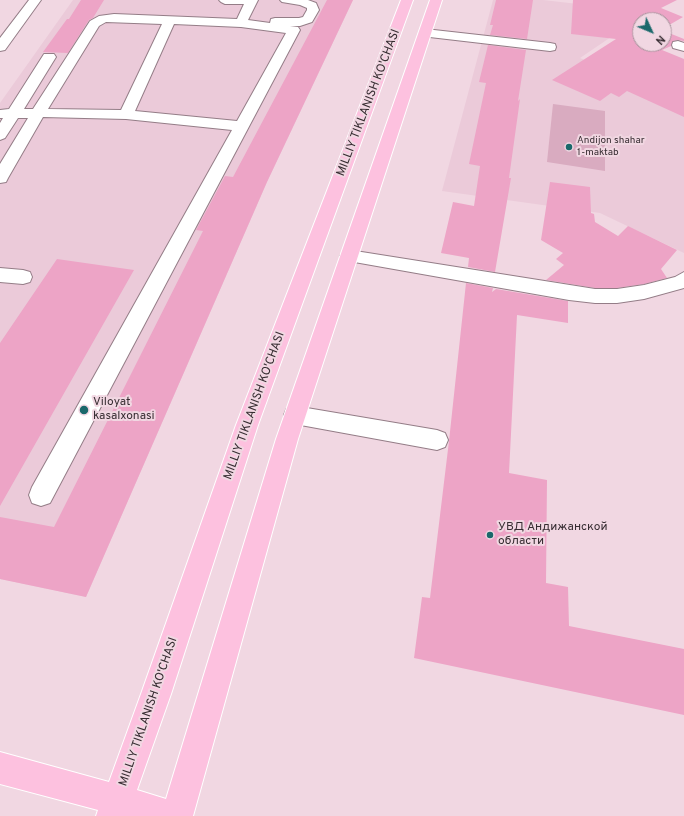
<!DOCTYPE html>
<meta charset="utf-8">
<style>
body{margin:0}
#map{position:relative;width:684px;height:816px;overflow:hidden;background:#f1d7e2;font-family:Overpass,sans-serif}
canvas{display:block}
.north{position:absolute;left:632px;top:12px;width:40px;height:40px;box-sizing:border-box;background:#f1d7e2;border:1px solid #a7939c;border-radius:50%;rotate:134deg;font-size:11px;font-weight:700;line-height:16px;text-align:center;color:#372d32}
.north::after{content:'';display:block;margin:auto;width:14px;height:18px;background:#1a686b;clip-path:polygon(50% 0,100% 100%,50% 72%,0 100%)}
</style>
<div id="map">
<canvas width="684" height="816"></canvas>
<div class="north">N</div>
</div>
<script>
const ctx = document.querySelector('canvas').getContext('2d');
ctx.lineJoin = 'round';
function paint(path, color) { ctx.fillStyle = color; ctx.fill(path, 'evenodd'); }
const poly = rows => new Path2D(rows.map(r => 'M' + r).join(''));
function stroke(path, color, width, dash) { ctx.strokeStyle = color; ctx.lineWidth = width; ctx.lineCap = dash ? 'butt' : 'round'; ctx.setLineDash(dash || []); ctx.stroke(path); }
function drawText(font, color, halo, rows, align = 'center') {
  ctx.font = font + ' Overpass,sans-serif'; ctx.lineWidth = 4; ctx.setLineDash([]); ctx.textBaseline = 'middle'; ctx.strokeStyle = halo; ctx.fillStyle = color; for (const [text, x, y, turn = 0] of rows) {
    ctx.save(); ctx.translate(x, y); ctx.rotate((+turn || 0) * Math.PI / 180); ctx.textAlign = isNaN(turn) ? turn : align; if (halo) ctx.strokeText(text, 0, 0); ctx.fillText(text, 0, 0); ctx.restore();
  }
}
const built = poly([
 [73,0,353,0,267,182,86,597,0,579,0,103],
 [493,0,543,0,613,8,611,37,580,58,684,103,684,253,600,213,442,191]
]);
const green = poly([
 [553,104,605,111,605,171,547,162]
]);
const building = poly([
 [81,0,104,0,93,18,89,20,68,53,43,52,67,19,69,19],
 [327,0,353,0,267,182,86,597,0,579,0,517,54,527,203,231,196,230,225,176,233,177],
 [496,0,533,0,527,39,490,35,493,25,490,25],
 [573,0,677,0,661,8,683,17,664,28,664,20,640,20,640,44,664,44,664,31,684,39,684,41,678,40,673,41,671,46,662,50,684,59,684,117,627,91,619,97,611,93,600,101,552,80,616,39,571,34],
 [488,45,526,50,518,101,520,99,509,178,511,178,495,272,468,267,469,258,441,253,453,202,474,206,480,166,469,164,486,83,479,82],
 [550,182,590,187,591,213,594,214,595,222,618,236,628,226,677,250,661,269,667,278,644,284,617,288,595,288,546,280,564,265,556,259,563,253,541,240],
 [57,259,134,270,0,506,0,343],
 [466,283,493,288,492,292,496,289,568,301,568,323,517,315,509,473,547,480,546,583,568,587,569,626,684,649,684,715,414,658,422,597,430,598,449,441]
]);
const minor = poly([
 [29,0,41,0,5,50,0,51,0,38,29,0],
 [219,0,258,0,248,20,270,23,271,19,275,18,299,18,303,17,307,10,307,8,300,5,282,2,280,0,308,0,316,3,319,10,312,22,300,26,290,26,298,27,300,30,50,503,41,506,32,503,29,495,32,487,232,130,126,119,43,117,8,178,6,182,0,183,0,164,28,118,18,118,5,138,0,140,0,123,3,118,0,118,0,110,9,109,44,54,54,54,56,57,24,109,33,109,90,21,99,16,114,14,237,19,244,4,225,4,221,2,219,0],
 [106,22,162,24,121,110,48,109,99,26,106,22],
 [174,24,241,27,286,33,237,121,135,111,174,24],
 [425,29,550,43,555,44,556,47,555,50,550,51,421,36,419,33,421,30,425,29],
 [678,41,684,43,684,51,673,48,672,45,673,42,678,41],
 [349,250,595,289,617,289,644,285,675,277,684,272,684,288,644,299,617,303,595,303,569,300,343,260,340,256,343,252,349,250],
 [0,268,23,270,30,272,32,277,30,282,23,284,0,282,0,268],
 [295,406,437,430,445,433,448,440,445,447,437,450,295,424,287,422,284,415,287,408,295,406]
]);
const major = poly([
 [401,0,413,0,258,425,171,694,137,790,166,799,276,439,430,0,442,0,298,439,193,816,96,816,98,810,0,784,0,752,109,782,141,694,236,425,401,0]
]);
const markers = [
 [569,147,4,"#1a686b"],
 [84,410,5,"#1a686b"],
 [490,535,4,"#1a686b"]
];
const farPoinames = [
 ["Andijon shahar",577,141],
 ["1-maktab",577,153]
];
const streetNames = [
 ["MILLIY TIKLANISH KO'CHASI",369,103,-69],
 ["MILLIY TIKLANISH KO'CHASI",255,406,-70],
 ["MILLIY TIKLANISH KO'CHASI",149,712,-71]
];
const poiNames = [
 ["Viloyat",93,403],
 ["kasalxonasi",93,417],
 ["УВД Андижанской",498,528],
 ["области",498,542]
];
paint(built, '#ebcad9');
paint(green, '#d9abc0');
paint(building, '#eda4c6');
stroke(minor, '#947d87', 2);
stroke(major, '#fff', 2);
paint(minor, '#fff');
paint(major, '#fdc1df');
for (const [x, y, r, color] of markers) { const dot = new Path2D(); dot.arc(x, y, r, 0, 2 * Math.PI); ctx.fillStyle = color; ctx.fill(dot); stroke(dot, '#f1d7e2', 1.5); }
drawText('10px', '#372d32', '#f1d7e2', farPoinames, 'left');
drawText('12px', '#372d32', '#f1d7e2', streetNames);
drawText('12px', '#372d32', '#f1d7e2', poiNames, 'left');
</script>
